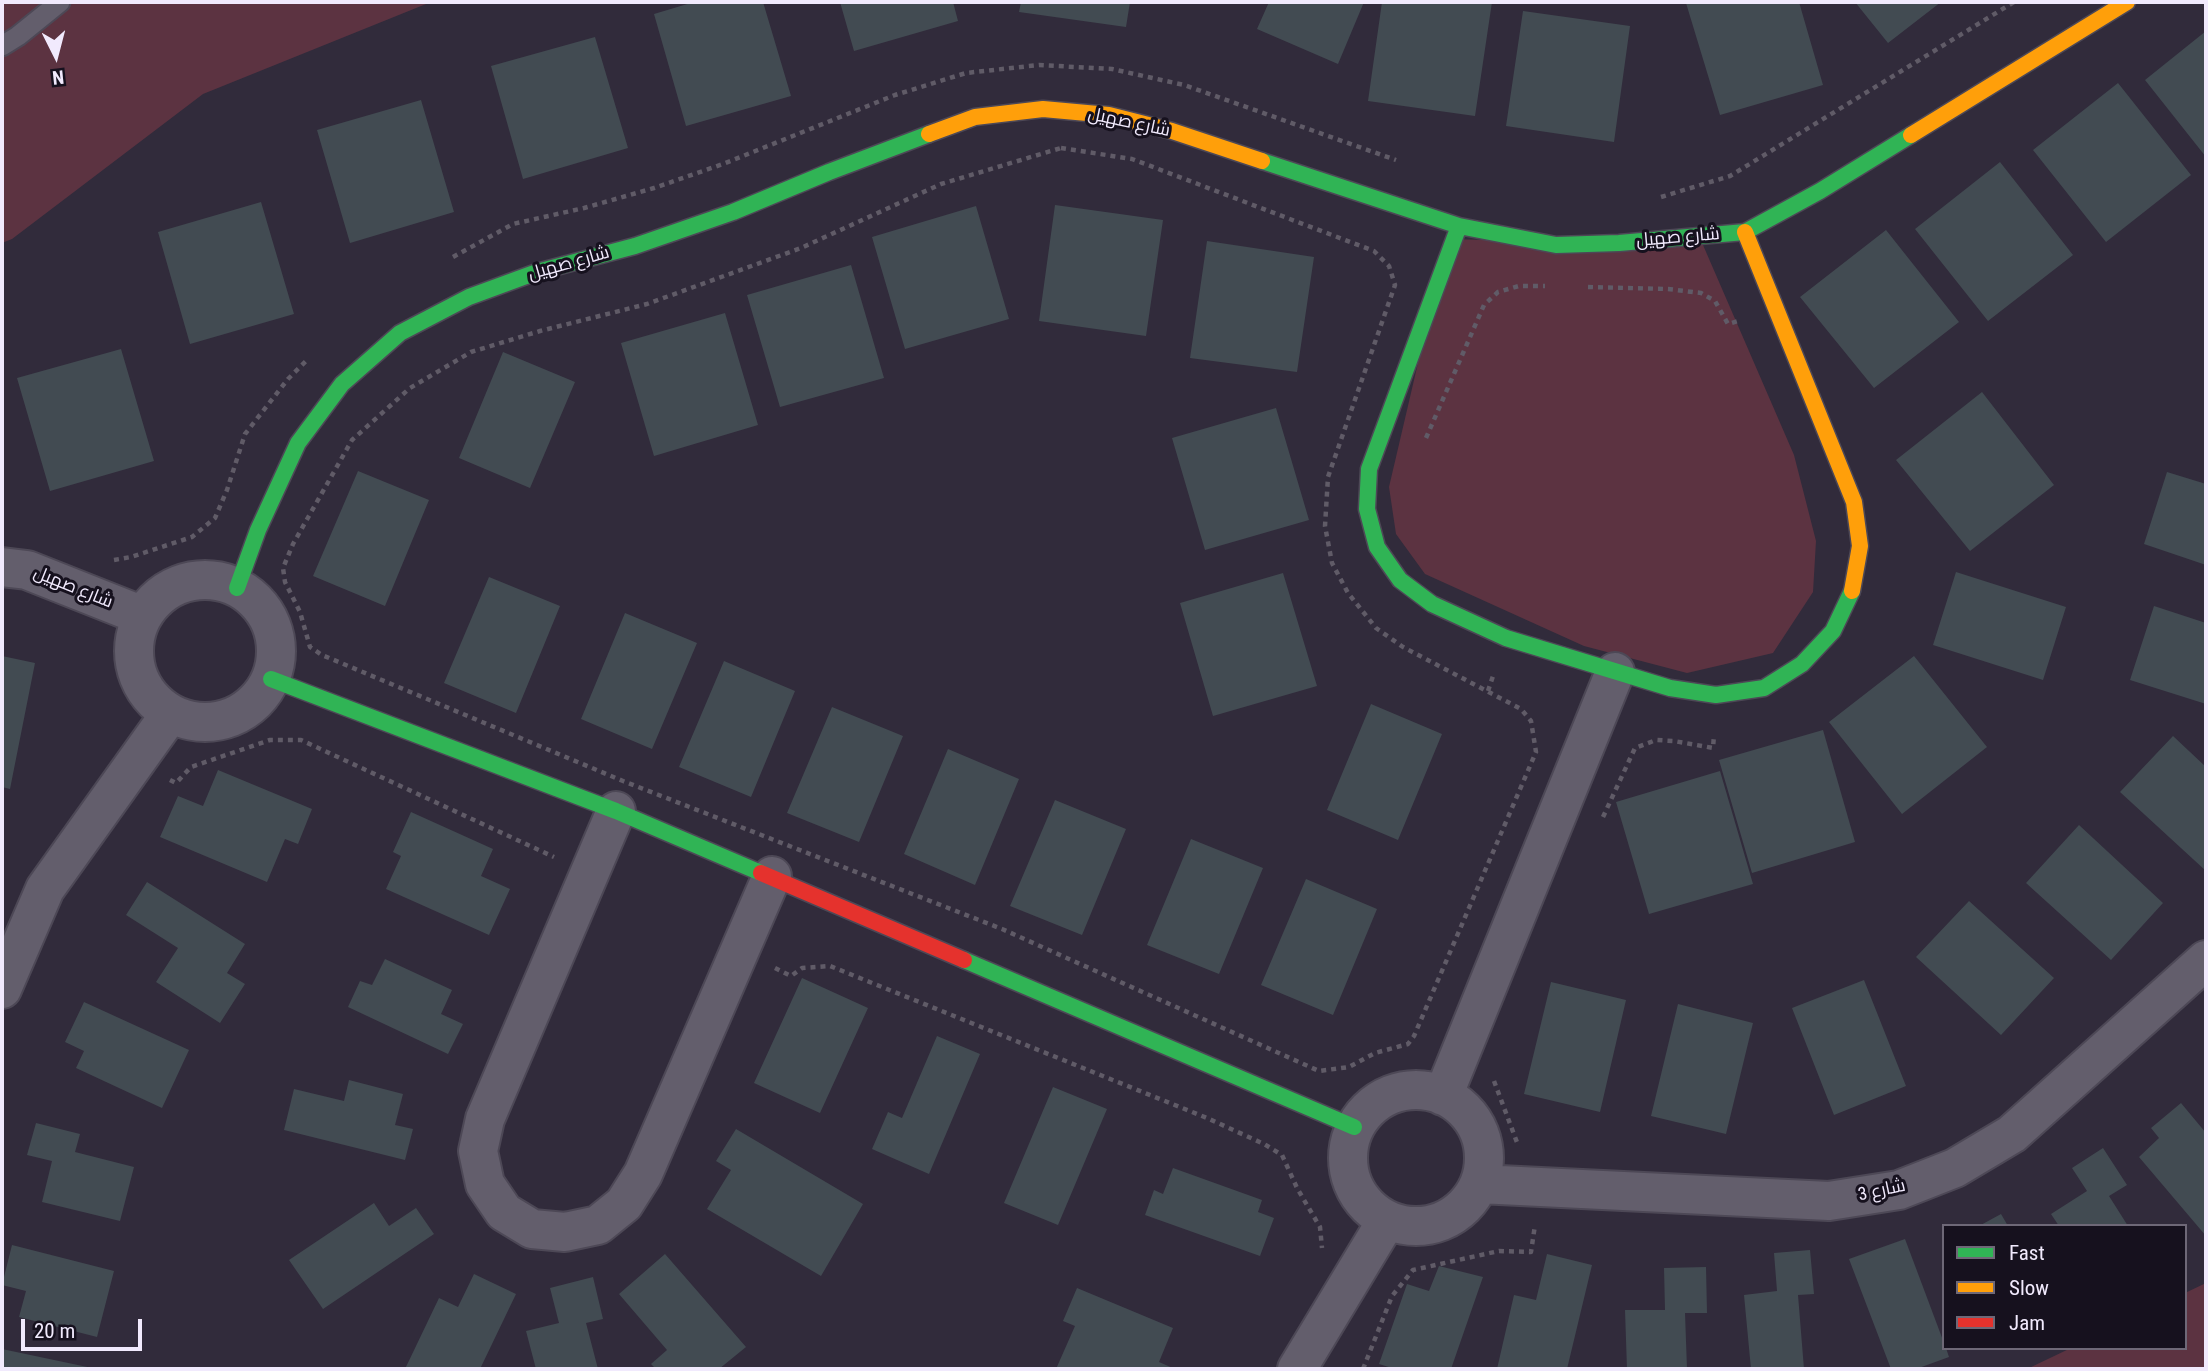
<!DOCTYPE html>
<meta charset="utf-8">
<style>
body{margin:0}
#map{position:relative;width:2208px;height:1371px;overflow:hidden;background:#312b3b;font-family:"Roboto Condensed",sans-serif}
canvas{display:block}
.frame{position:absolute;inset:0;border:4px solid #f1eafd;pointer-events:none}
.legend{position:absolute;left:1942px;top:1224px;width:245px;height:126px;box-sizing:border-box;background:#16111e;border:2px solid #6e6877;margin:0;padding:9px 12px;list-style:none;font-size:21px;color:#f1eafd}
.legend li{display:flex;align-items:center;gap:14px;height:35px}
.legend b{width:35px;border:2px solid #6e6877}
.north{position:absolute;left:21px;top:21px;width:70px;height:70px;-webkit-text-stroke:5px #16111e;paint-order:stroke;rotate:174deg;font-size:19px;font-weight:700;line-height:28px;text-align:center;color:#f1eafd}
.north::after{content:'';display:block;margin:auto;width:24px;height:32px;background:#f1eafd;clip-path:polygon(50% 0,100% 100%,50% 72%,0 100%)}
.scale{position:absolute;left:21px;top:1319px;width:121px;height:32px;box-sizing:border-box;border:4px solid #f1eafd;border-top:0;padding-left:9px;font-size:21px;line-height:24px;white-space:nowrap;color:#f1eafd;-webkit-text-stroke:5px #16111e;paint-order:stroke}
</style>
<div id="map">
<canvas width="2208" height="1371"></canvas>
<div class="frame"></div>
<ul class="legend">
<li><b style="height:9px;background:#30b455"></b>Fast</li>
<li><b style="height:9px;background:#ff9f0a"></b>Slow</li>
<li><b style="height:9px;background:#e5322d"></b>Jam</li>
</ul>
<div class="north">N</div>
<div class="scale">20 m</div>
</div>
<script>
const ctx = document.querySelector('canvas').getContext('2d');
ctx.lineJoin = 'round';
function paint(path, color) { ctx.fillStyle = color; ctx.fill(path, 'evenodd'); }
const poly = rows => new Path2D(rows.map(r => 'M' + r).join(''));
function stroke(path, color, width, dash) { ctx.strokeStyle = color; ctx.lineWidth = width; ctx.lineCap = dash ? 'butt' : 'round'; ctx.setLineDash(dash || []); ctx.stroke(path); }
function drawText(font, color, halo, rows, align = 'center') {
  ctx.font = font + ' "Roboto Condensed",Cairo,sans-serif'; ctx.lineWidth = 6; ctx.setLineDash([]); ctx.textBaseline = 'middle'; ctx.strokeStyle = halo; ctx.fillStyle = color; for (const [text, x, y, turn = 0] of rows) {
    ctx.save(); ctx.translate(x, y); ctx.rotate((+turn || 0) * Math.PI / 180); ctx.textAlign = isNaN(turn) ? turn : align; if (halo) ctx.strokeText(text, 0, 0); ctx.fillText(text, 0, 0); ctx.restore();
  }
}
const green = poly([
 [2,2,431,2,203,94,12,239,2,243],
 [1447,239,1703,245,1794,455,1816,541,1813,592,1773,653,1687,673,1584,646,1425,574,1396,534,1389,487],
 [2206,1283,2206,1369,2027,1369,2071,1348,2185,1348,2185,1293]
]);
const building = poly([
 [694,2,763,2,791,96,686,126,654,14],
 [840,2,953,2,958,21,854,51],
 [1021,2,1130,2,1126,27,1019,12],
 [1269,2,1364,2,1338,64,1257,29],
 [1382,2,1492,2,1475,116,1368,101],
 [1691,2,1799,2,1823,85,1720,115,1686,3],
 [1855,2,1941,2,1888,43],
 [1523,11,1630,26,1614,142,1506,126],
 [2206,31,2206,157,2145,80],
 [595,37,628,148,523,179,491,66],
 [2118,83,2191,175,2106,242,2033,150],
 [421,100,454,212,350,243,317,130],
 [2000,162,2073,255,1988,321,1915,229],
 [261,202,294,314,190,344,158,232],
 [1055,205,1163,220,1146,336,1039,321],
 [976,206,1009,319,905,349,872,237],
 [1886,230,1959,322,1874,388,1800,297],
 [1207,241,1314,257,1297,372,1190,358],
 [851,265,884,378,780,407,747,295],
 [725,313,758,425,654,456,621,343],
 [121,349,154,461,50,491,17,378],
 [503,352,575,382,530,488,459,458],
 [1982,392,2054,485,1970,551,1896,460],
 [1276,408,1309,520,1205,550,1172,438],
 [358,471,429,500,385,606,313,576],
 [2167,472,2206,484,2206,565,2144,544],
 [1956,572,2066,607,2043,680,1933,645],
 [1283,573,1317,686,1213,716,1180,603],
 [489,577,560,606,516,713,444,683],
 [2154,606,2206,623,2206,704,2130,680],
 [625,613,697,643,652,749,581,719],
 [2,656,35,663,10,789,2,787],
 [1914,656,1987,747,1902,814,1829,722],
 [724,661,795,691,751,797,679,767],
 [1371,704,1442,734,1398,840,1327,810],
 [832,707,903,736,859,842,787,813],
 [1823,730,1855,842,1752,873,1719,760],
 [2173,736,2206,767,2206,871,2120,792],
 [948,749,1019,779,975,885,904,854],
 [218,770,312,809,298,844,285,839,267,882,160,837,178,796,203,806],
 [1720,771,1753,884,1649,914,1616,802],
 [1055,800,1126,829,1082,935,1010,906],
 [411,812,493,849,481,876,510,889,489,935,386,889,401,856,393,852],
 [2079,825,2163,903,2111,960,2026,883],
 [1191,839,1263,868,1219,974,1147,945],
 [1306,879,1377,909,1333,1015,1261,985],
 [147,882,245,944,227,973,245,984,220,1023,156,982,178,948,126,915],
 [1969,901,2054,978,2001,1035,1916,957],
 [385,959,452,990,441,1014,463,1024,448,1054,348,1007,360,981,372,985],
 [802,978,868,1008,820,1113,754,1083],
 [1864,980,1906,1086,1834,1115,1792,1008],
 [1551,982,1626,1000,1600,1112,1524,1094],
 [84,1002,189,1050,162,1108,76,1068,84,1051,65,1042],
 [1678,1004,1753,1023,1726,1134,1651,1116],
 [937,1036,980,1054,929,1174,872,1149,888,1112,902,1118],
 [349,1080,403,1094,395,1125,413,1129,405,1160,284,1130,294,1089,344,1101],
 [1053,1087,1107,1109,1058,1225,1004,1203],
 [2181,1103,2206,1133,2206,1236,2139,1157,2159,1138,2151,1128],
 [36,1123,80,1134,75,1152,134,1167,120,1221,42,1202,52,1161,27,1155],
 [736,1129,863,1204,821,1276,707,1209,731,1170,716,1161],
 [2103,1148,2127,1185,2109,1196,2128,1226,2059,1226,2051,1214,2087,1191,2072,1168],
 [1173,1168,1262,1200,1258,1212,1274,1218,1260,1256,1145,1215,1154,1190,1163,1194],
 [374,1203,389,1226,416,1208,434,1234,323,1309,289,1260],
 [2001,1214,2008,1226,1979,1226],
 [1905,1239,1944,1343,1944,1348,1946,1348,1949,1357,1916,1369,1891,1369,1849,1259],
 [12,1245,114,1271,97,1337,19,1317,26,1291,2,1285],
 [1810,1250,1814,1294,1798,1295,1804,1369,1751,1369,1744,1295,1777,1291,1774,1253],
 [665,1254,746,1347,719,1369,656,1369,651,1364,667,1350,619,1294],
 [1547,1254,1592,1265,1567,1369,1497,1369,1514,1295,1536,1300],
 [1439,1266,1483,1277,1451,1369,1395,1369,1379,1364,1407,1284,1429,1291],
 [1706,1267,1707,1313,1685,1313,1687,1369,1627,1369,1625,1310,1665,1310,1664,1268],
 [474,1274,516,1294,480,1369,405,1369,439,1298,458,1307],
 [593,1277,603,1319,586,1323,598,1369,536,1369,526,1331,559,1323,550,1288],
 [1077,1288,1173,1328,1159,1362,1175,1369,1056,1369,1075,1326,1063,1321],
 [2,1349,92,1368,92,1369,2,1369]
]);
const path = poly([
 [1061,148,1132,159,1374,251,1389,266,1395,285,1328,477,1325,526,1332,563,1348,593,1376,628,1403,647,1521,709,1531,721,1536,752,1414,1036,1408,1044,1375,1053,1349,1067,1319,1071,1002,929,623,781,322,655,310,647,300,612,285,582,283,568,293,544,352,440,410,388,471,352,540,331,647,304,801,248,941,184,1061,148],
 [1661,197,1730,176,2014,2],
 [453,257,513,224,584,208,654,188,723,164,895,95,966,73,1039,65,1112,69,1184,85,1396,160],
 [1588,287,1668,289,1701,293,1715,301,1728,324,1738,321],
 [1426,438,1484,305,1498,292,1519,286,1545,286],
 [114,560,131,557,192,537,215,518,227,490,245,434,288,379,306,361],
 [1488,691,1493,676],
 [170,780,176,783,191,767,270,740,301,740,554,857],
 [1603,817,1635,748,1656,740,1674,741,1713,748,1714,735],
 [775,968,791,976,802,968,830,966,1207,1118,1264,1144,1282,1155,1297,1188,1320,1227,1322,1248],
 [1494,1081,1518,1145],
 [1363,1369,1392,1296,1413,1270,1499,1251,1531,1252,1535,1225]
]);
const lane = poly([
 [2,46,18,36,60,2]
]);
const street = poly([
 [2,567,27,570,143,616],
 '134 651a71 71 0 1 1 142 0a71 71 0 1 1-142 0Z',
 [616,811,485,1119,478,1151,485,1184,504,1212,532,1229,565,1232,598,1225,624,1204,643,1174,772,876],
 [2,989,45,889,170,714],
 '1348 1158a68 68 0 1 1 136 0a68 68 0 1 1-136 0Z',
 [1443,1096,1615,672],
 [1479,1184,1829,1201,1899,1190,1955,1168,2012,1134,2206,960],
 [1297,1369,1387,1220]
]);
const fast = poly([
 [1262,161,1459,226,1556,245,1619,243,1745,232,1820,191,1911,135],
 [1459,226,1369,469,1367,509,1377,547,1400,580,1432,604,1506,638,1670,688,1716,695,1764,688,1802,664,1833,631,1852,591],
 [237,588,258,530,298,443,342,384,400,333,469,297,537,272,635,246,733,212,829,172,929,134],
 [271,679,616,811,761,873],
 [964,960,1354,1127]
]);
const slow = poly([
 [929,134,975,117,1043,109,1109,115,1172,131,1262,161],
 [1911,135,2127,2],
 [1745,232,1854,502,1860,546,1852,591]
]);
const jam = poly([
 [761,873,964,960]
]);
const streetNames = [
 ["شارع صهيل",1129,123,12],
 ["شارع صهيل",1678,238,-5],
 ["شارع صهيل",569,264,-16],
 ["شارع صهيل",73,588,22],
 ["3 شارع",1882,1191,-12]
];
paint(green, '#5c3341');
paint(building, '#424b52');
stroke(lane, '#4d4856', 23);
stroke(street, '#4d4856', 42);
stroke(fast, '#4d4856', 19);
stroke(slow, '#4d4856', 19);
stroke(jam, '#4d4856', 19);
stroke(path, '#605b67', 4.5, [5, 5]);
stroke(lane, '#635e6c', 19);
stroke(street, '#635e6c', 38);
stroke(fast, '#30b455', 16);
stroke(slow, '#ff9f0a', 16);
stroke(jam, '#e5322d', 16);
drawText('18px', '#f1eafd', '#16111e', streetNames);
</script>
